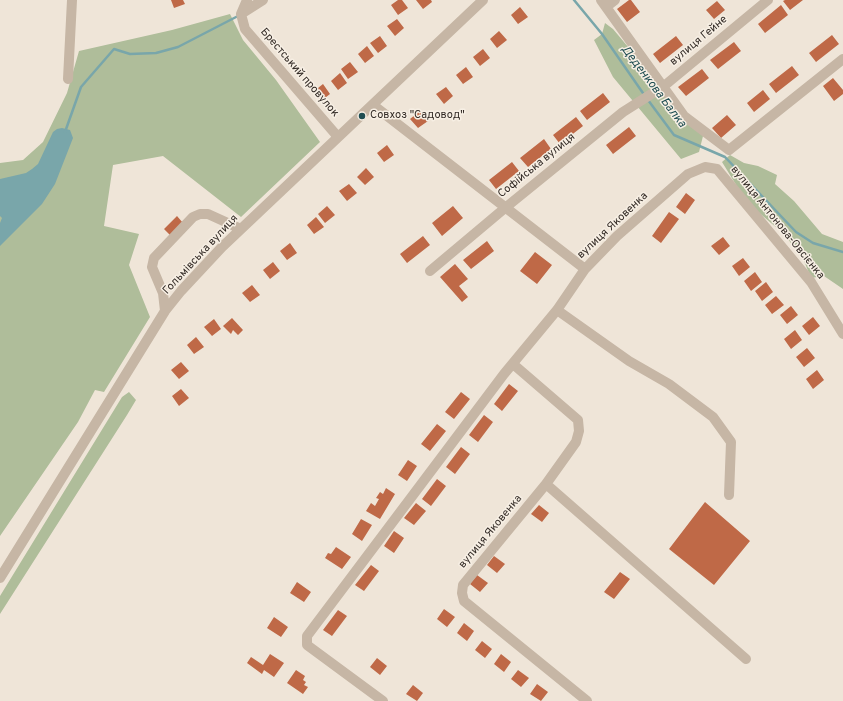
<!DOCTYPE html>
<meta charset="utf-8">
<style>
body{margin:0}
canvas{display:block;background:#efe5d8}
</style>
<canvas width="843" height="701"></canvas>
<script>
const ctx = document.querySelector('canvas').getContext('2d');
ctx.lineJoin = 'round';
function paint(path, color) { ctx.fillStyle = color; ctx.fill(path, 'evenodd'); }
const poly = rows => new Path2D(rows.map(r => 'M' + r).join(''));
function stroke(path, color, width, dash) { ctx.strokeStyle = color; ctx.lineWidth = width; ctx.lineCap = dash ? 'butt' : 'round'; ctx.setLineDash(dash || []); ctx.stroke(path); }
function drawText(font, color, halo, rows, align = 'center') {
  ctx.font = font + ' Overpass,sans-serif'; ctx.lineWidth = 3; ctx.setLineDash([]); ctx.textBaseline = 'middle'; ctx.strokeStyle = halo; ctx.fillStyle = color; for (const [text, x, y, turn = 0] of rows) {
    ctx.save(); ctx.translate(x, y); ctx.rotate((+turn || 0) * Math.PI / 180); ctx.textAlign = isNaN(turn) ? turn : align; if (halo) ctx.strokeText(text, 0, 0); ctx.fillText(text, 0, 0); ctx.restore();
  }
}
const green = poly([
 [230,14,243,40,276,80,320,142,241,217,163,156,113,165,104,226,139,234,129,265,150,317,104,392,95,390,78,422,0,536,0,163,23,160,43,142,67,93,79,51,172,30],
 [605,23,613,29,703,136,699,152,681,159,613,77,594,40,602,34],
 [730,155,744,163,758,166,777,175,775,184,794,201,822,234,843,242,843,289,824,276,811,278,804,261,785,235,757,211,738,188,722,162],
 [129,392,136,400,127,415,0,614,0,596,122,397]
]);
const water = poly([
 [62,128,70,130,73,138,55,184,42,204,0,246,0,223,2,218,0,216,0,179,26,173,32,169,38,164,53,132,57,129]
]);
const stream = poly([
 [574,0,602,34,645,96],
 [648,100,674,135,725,157,796,232,813,243,843,252],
 [65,132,81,87,114,49,130,54,156,53,178,47,238,16]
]);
const building = poly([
 [171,0,183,0,185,4,174,8],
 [398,0,402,0,408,8,398,15,391,5],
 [416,0,431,0,432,2,423,9],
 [629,0,631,0,640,12,627,22,617,9],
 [785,0,803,0,790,10,783,1],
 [717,1,725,10,714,19,706,10],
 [781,5,788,15,765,33,758,24],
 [520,7,528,17,518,24,511,15],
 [397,19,404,28,395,36,387,26],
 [499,31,507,40,497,48,490,39],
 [832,35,839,44,816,62,809,53],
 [380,36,387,46,378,53,370,43],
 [676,36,683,45,660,63,653,54],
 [734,42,741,51,718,69,710,60],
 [367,46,374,56,365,63,358,54],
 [483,49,490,58,480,66,473,57],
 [350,62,358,72,348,79,341,69],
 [792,66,799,75,776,93,769,84],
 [466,67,473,77,463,84,456,75],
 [702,69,709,78,686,96,678,87],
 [340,73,347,83,338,90,331,81],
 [833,78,843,90,843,94,834,101,823,86],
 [323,84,330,94,321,101,313,92],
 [446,87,453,96,444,104,436,94],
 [763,90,770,99,754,112,747,103],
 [603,93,610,102,587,120,580,111],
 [420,111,428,121,418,128,410,119],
 [727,115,736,125,721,138,712,128],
 [576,117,583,126,560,144,553,135],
 [629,127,636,136,613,154,606,145],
 [544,139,551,149,528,167,520,158],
 [387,145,394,155,384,162,377,153],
 [512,162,519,171,496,189,489,180],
 [366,168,374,177,365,185,357,177],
 [349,184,357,193,347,201,339,191],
 [686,193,695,200,685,214,676,207],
 [327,206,335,215,325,223,318,214],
 [453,206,463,218,442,236,432,223],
 [669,212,679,219,661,243,652,236],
 [177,216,183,223,171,236,164,229],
 [316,217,324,227,314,234,307,225],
 [423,236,430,245,407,263,400,254],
 [723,237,730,246,719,255,711,246],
 [487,241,494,251,471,269,463,260],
 [290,243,297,253,287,260,280,251],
 [535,252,552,265,537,284,520,271],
 [743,258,750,267,739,276,732,266],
 [273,262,280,271,270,279,263,270],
 [455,264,468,279,459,286,468,297,462,302,440,277],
 [755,272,762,282,751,291,744,281],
 [766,282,773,292,762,301,755,291],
 [252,285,260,295,250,302,242,293],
 [776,296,784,305,772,314,765,305],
 [791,306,798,315,787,324,780,315],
 [813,317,820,326,809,335,802,326],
 [232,318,243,330,238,335,233,330,231,334,223,326],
 [214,319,221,329,212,336,204,327],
 [795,330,802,340,791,349,784,339],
 [196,337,204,347,194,354,187,345],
 [807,348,815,358,804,367,796,357],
 [181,362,189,371,179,379,171,370],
 [817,370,824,380,813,389,806,379],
 [509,384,518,391,502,411,494,404],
 [181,389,189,398,179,406,172,396],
 [461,392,470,399,454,419,445,412],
 [484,415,493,422,478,442,469,435],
 [437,424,446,431,430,451,421,444],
 [461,447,470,454,455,474,446,467],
 [408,460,417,466,407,481,398,475],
 [437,479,446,486,431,506,422,499],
 [386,488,395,494,380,519,366,511,371,503,375,506,379,499,376,498,380,492,383,494],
 [705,502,750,541,714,585,669,549],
 [416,503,426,511,414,525,404,518],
 [539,505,549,513,542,522,531,514],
 [361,519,372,525,362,541,352,534],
 [394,531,404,538,394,553,384,546],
 [336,547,351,557,342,569,325,558,328,553,331,554],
 [494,556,505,564,497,573,487,565],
 [371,565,379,571,364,591,355,585],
 [620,572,630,579,614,599,604,592],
 [477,575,488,583,480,592,470,584],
 [297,582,311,592,304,602,290,593],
 [444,609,455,617,447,627,437,619],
 [338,610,347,616,332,636,323,630],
 [274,617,288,627,281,637,267,628],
 [464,623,474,631,467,641,457,633],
 [482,641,492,649,485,658,475,650],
 [270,654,284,663,274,677,264,670,262,674,247,663,251,657,263,665],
 [501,654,511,662,504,672,494,664],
 [377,658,387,666,380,675,370,667],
 [296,670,305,676,303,680,306,682,304,685,308,687,303,694,287,683],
 [518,670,529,678,521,687,511,679],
 [537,684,548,692,541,701,530,694],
 [413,685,423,693,417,701,406,694]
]);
const minor = poly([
 [247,0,241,14,245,29,338,137],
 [601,0,684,116,729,150,843,59],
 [606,7,615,0],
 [241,14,263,0],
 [68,79,72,0],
 [373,105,585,269],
 [430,271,505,208,623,112,664,86,768,0],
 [557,310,629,361,669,384,713,417,731,442,729,495],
 [165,311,163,293,152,267,154,258,193,217,200,214,208,214,241,229],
 [513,364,578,420,579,431,576,442,546,484,463,585,462,593,464,601,587,701],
 [546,484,746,659],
 [0,578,165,311,181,291,222,247,483,0],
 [383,701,307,645,307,636,504,374,557,310,585,269,617,236,688,174,705,167,717,169,811,282,843,334]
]);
const markers = [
 [362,116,4,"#1e4c51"]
];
const streetNames = [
 ["вулиця Гейне",699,41,-40],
 ["Брестський провулок",299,73,49],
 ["Софійська вулиця",537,166,-39],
 ["вулиця Антонова-Овсієнка",777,223,51],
 ["вулиця Яковенка",613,226,-43],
 ["Гольмівська вулиця",201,255,-47],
 ["вулиця Яковенка",491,532,-50]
];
const poiNames = [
 ["Совхоз \"Садовод\"",370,116]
];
const waterNames = [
 ["Деденкова Балка",653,87,53]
];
paint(green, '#afbd9a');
paint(water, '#79a6aa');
stroke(stream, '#79a6aa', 2.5);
paint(building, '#bf6947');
stroke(minor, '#c6b6a5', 10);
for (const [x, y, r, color] of markers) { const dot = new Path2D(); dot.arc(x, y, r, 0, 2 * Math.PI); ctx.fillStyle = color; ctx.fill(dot); stroke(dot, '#f7efe4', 1.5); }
drawText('11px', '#332b26', '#f7efe4', streetNames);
drawText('11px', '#332b26', '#f7efe4', poiNames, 'left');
drawText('italic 12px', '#1e4c51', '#f7efe4', waterNames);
</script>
